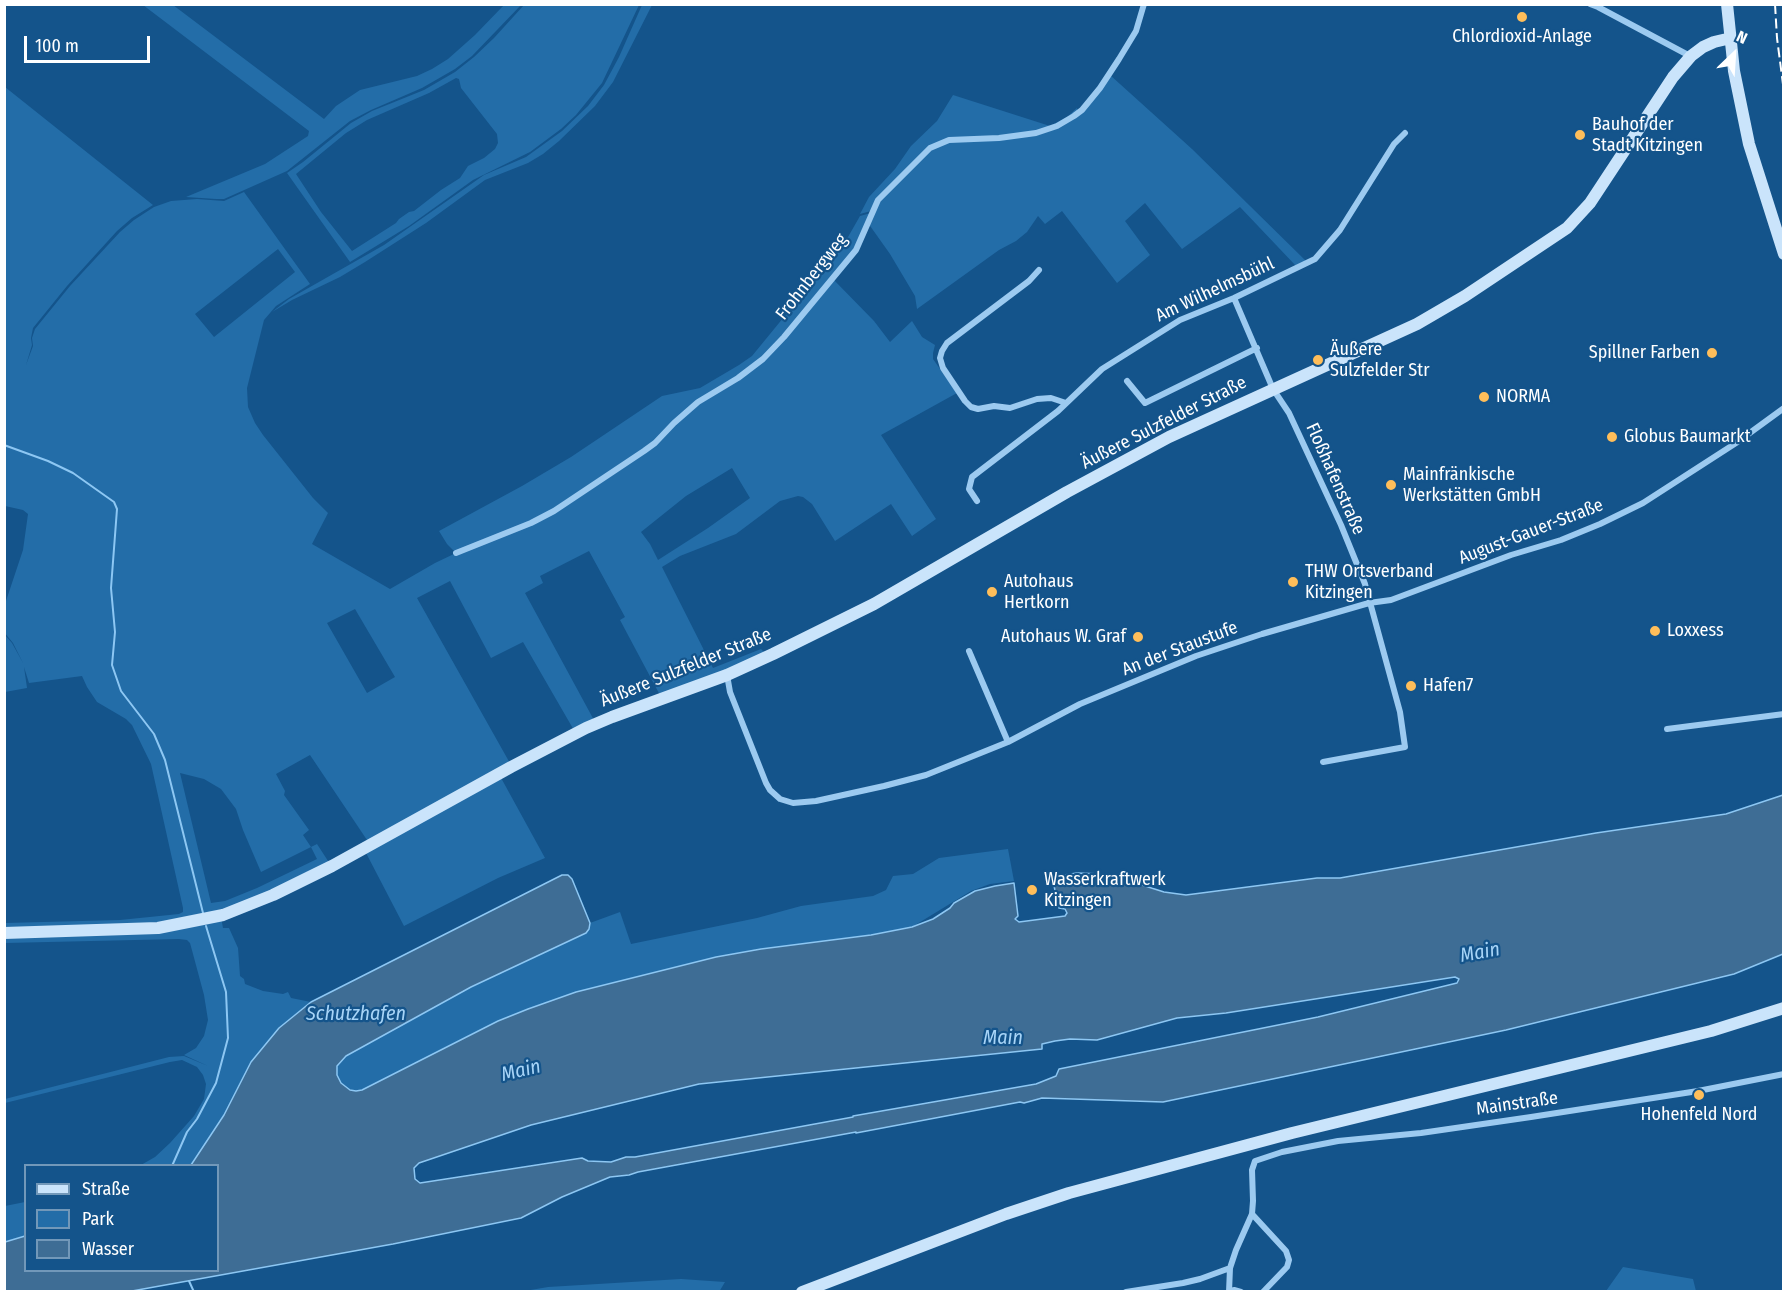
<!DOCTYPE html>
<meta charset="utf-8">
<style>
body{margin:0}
#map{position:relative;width:1788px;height:1296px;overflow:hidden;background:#14548b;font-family:"Fira Sans Condensed",sans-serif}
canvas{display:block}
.frame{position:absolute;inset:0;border:6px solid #fff;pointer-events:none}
.legend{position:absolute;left:24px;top:1164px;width:195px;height:108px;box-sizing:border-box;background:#14548b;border:2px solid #7298b9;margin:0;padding:8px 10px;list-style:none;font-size:18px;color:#fff}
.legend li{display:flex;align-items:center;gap:12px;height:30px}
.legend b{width:30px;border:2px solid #7298b9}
.north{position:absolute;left:1704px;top:24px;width:60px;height:60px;-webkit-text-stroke:4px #14548b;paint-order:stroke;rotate:25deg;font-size:16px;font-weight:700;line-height:24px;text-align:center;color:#fff}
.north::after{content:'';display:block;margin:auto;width:21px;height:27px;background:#fff;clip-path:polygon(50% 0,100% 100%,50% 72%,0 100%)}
.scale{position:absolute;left:24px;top:36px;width:126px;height:27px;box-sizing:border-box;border:3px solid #fff;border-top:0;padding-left:8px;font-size:18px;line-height:21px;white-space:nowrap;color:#fff;-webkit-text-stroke:4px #14548b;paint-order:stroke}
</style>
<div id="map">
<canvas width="1788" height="1296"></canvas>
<div class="frame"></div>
<ul class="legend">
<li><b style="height:8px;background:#cae4fb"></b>Straße</li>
<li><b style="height:16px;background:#236da8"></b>Park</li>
<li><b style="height:16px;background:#3e6d95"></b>Wasser</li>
</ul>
<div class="north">N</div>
<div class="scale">100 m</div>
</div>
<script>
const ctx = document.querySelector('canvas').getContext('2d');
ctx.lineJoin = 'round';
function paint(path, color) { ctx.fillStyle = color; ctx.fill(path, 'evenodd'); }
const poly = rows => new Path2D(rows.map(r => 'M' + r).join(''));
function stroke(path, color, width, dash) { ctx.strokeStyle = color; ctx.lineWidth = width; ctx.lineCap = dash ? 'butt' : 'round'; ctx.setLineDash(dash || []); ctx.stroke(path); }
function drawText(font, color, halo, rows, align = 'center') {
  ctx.font = font + ' "Fira Sans Condensed",sans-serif'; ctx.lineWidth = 4.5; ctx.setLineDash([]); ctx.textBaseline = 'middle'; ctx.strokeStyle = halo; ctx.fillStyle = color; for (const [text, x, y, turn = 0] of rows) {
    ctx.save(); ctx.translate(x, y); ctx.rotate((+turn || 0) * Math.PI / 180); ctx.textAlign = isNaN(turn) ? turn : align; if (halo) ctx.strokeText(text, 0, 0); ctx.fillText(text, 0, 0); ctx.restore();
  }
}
const green = poly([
 [143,5,173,5,324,119,336,106,360,90,417,76,432,69,448,59,475,35,504,5,521,5,472,56,455,69,422,88,371,110,350,121,287,171,224,199,216,199,186,197,265,164,308,136,309,131],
 [524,5,639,5,602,83,576,115,561,129,530,152,473,180,409,226,350,262,287,173,303,162,351,123,372,111,424,90,455,72,474,57,494,38],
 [456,78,459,79,461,88,497,134,498,143,495,149,484,158,468,166,460,178,441,190,414,211,409,212,399,219,396,223,352,251,321,212,296,174,346,133,367,120,429,93],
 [642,5,652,5,613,82,595,106,559,141,543,154,528,163,485,180,426,223,365,262,340,277,292,300,272,312,289,299,384,245,484,175,526,157,562,131,588,106,604,85,619,57],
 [1110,75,1192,149,1306,261,1296,266,1240,207,1182,249,1145,203,1125,221,1150,255,1117,283,1062,211,1045,224,1038,216,1027,232,1016,241,999,250,917,309,915,296,890,254,868,223,879,200,907,172,905,172,879,198,871,211,860,214,869,197,895,169,911,146,937,121,953,95,1050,126,1067,117,1077,108,1077,110,1081,109,1066,121,1048,129,1025,134,982,139,999,139,1036,134,1058,127,1074,117,1090,102],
 [5,87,153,205,132,218,117,231,67,286,33,328,31,338,32,345,26,365,33,346,32,338,35,329,70,286,120,232,134,220,154,207,171,201,197,199,224,201,244,192,310,284,276,306,264,320,247,388,248,407,255,423,263,435,313,498,328,513,312,544,390,589,435,563,456,553,447,544,439,531,522,486,571,457,662,396,700,388,739,365,752,356,788,312,814,277,848,237,860,216,871,213,859,243,831,277,874,321,890,342,912,321,922,337,935,345,933,353,933,359,957,393,881,435,936,519,912,536,891,504,835,541,812,504,803,497,798,496,780,501,736,534,680,556,662,567,713,668,761,649,767,655,661,697,620,620,625,617,589,551,540,576,543,583,525,593,595,722,575,732,523,642,491,658,450,581,417,598,511,765,369,843,310,755,276,774,285,791,284,795,309,830,303,835,311,847,317,844,330,864,223,913,157,926,5,931,5,923,120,920,179,914,183,912,183,908,151,764,132,725,126,719,97,702,87,687,82,676,29,683,24,667,27,688,5,692,4,634,12,643,23,663,13,643,4,632,5,604,23,550,28,514,23,510,5,506],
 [278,249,295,272,214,337,195,314],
 [732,468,750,498,708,528,658,560,650,544,641,532,686,496],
 [355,609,395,677,367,693,327,623],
 [180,773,204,779,221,789,236,809,243,830,261,872,311,847,317,859,257,888,225,901,211,903],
 [500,776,545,858,498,878,404,926,365,851],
 [1008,849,1014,881,990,884,971,891,912,927,871,935,761,949,716,957,576,992,528,1009,498,1021,362,1090,356,1091,350,1090,341,1083,337,1075,337,1066,346,1056,471,987,528,959,583,935,589,929,590,923,620,912,631,944,757,918,801,906,873,896,886,890,893,876,913,874,939,858],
 [221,917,223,928,229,928,238,948,240,976,244,979,245,984,263,991,283,994,288,992,291,998,311,1002,279,1028,193,1164,141,1165,155,1157,170,1143,194,1116,204,1099,206,1084,203,1075,197,1067,182,1060,170,1062,5,1103,5,1099,169,1057,184,1056,208,1066,184,1055,196,1048,204,1036,208,1020,204,995,193,954,190,943,187,940,179,939,5,943,5,935],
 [25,1202,25,1236,5,1242,5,1206],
 [1623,1267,1693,1279,1696,1291,1606,1291],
 [681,1279,725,1282,719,1292,525,1291,548,1287]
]);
const water = poly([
 [1783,795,1783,954,1734,974,1506,1030,1163,1102,1042,1098,1024,1103,1020,1102,856,1133,856,1132,638,1172,629,1175,610,1177,562,1197,521,1218,393,1244,132,1291,5,1291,5,1242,25,1236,26,1270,218,1270,218,1166,191,1165,224,1115,251,1062,279,1028,311,1002,562,875,568,875,572,879,590,923,589,929,586,933,471,987,346,1056,337,1066,337,1075,341,1083,350,1090,356,1091,362,1090,498,1021,528,1009,576,992,716,957,761,949,871,935,912,927,933,919,950,908,954,903,975,891,995,886,1014,883,1018,916,1015,919,1019,922,1065,916,1067,913,1065,909,1059,908,1052,877,1077,873,1101,874,1123,879,1164,892,1186,895,1317,878,1340,878,1596,833,1726,814,1783,795],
 [1455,977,1459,979,1457,983,1318,1017,1059,1069,1056,1076,1036,1084,853,1116,853,1117,635,1157,626,1157,611,1162,588,1161,582,1158,420,1183,415,1179,414,1168,419,1163,531,1125,699,1084,1042,1049,1042,1044,1055,1041,1070,1039,1097,1040,1177,1018,1226,1013,1455,977]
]);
const stream = poly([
 [4,445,48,461,73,473,114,502,117,509,111,588,115,632,112,665,121,691,154,734,165,760,203,913],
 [172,1166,187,1132,197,1119,216,1083,228,1038,226,992,206,926],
 [189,1281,194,1292]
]);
const street = poly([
 [1590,4,1598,7,1690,56],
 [1039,270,1029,281,947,343,942,351,940,358,943,368,965,401,971,407,978,409,994,406,1010,408,1037,399,1051,398,1066,403],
 [1234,298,1273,389,1289,413,1341,525,1365,584,1400,712,1405,747,1323,762],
 [1127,381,1145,403,1257,348],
 [977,501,969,489,972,477,1058,411,1102,369,1180,320,1234,298,1315,259,1340,230,1394,144,1405,133],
 [456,553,531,523,554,511,644,451,655,443,674,423,698,402,738,378,763,359,784,337,856,250,878,200,930,148,949,140,999,138,1036,133,1057,126,1074,116,1082,110,1100,88,1119,59,1136,31,1144,4],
 [969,651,1008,742],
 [727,675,730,692,766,783,770,790,780,799,793,803,816,801,884,786,926,775,1008,742,1080,704,1196,656,1262,634,1369,603,1391,600,1511,555,1561,540,1600,524,1643,503,1736,443,1784,408],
 [1667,729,1784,714],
 [1252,1214,1286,1251,1289,1260,1287,1267,1263,1292],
 [1126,1292,1183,1283,1200,1279,1230,1268],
 [1229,1292,1230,1268,1236,1250,1252,1214,1253,1201,1252,1170,1255,1161,1282,1152,1338,1141,1421,1133,1531,1117,1698,1091,1784,1074],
 [1230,1292,1234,1290,1241,1292]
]);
const secondary = poly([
 [1727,4,1734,71,1749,144,1784,254],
 [4,933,158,928,223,915,273,895,332,866,511,767,586,728,612,717,727,675,773,654,874,604,1067,492,1169,437,1417,324,1465,296,1567,228,1590,203,1673,77,1691,56,1703,47,1714,42,1731,38],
 [802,1292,1006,1214,1069,1193,1292,1133,1711,1031,1784,1008]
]);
const rail = poly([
 [1775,4,1777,38,1784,92]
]);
const markers = [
 [1522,17,6,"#ffbe5a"],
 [1580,135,6,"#ffbe5a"],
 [1712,353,6,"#ffbe5a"],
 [1318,360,6,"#ffbe5a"],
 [1484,397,6,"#ffbe5a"],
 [1612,437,6,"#ffbe5a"],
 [1391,485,6,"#ffbe5a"],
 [1293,582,6,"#ffbe5a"],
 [992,592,6,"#ffbe5a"],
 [1655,631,6,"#ffbe5a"],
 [1138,637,6,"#ffbe5a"],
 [1411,686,6,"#ffbe5a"],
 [1032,890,6,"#ffbe5a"],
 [1699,1095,6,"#ffbe5a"]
];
const poiNames = [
 ["Chlordioxid-Anlage",1522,37,"center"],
 ["Bauhof der",1592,125],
 ["Stadt Kitzingen",1592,146],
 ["Äußere",1330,350],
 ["Sulzfelder Str",1330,371],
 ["Spillner Farben",1700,353,"right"],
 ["NORMA",1496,397],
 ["Globus Baumarkt",1624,437],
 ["Mainfränkische",1403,475],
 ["Werkstätten GmbH",1403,496],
 ["THW Ortsverband",1305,572],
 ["Kitzingen",1305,593],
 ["Autohaus",1004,582],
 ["Hertkorn",1004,603],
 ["Loxxess",1667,631],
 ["Autohaus W. Graf",1126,637,"right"],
 ["Hafen7",1423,686],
 ["Wasserkraftwerk",1044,880],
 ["Kitzingen",1044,901],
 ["Hohenfeld Nord",1699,1115,"center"]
];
const streetNames = [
 ["Frohnbergweg",812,277,-52],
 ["Am Wilhelmsbühl",1215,290,-25],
 ["Äußere Sulzfelder Straße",1164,423,-27],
 ["Floßhafenstraße",1335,479,66],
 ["August-Gauer-Straße",1531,532,-21],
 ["An der Staustufe",1180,649,-21],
 ["Äußere Sulzfelder Straße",686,668,-22],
 ["Mainstraße",1517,1104,-8]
];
const waterNames = [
 ["Main",1480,953,-10],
 ["Schutzhafen",356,1014],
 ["Main",1003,1038],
 ["Main",521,1071,-13]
];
paint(green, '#236da8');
paint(water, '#3e6d95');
stroke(water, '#8dc7f3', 1.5);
stroke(stream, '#8dc7f3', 2);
stroke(street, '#9ccaf0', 6);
stroke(secondary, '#cae4fb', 12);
stroke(rail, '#fff', 2, [10, 4.5]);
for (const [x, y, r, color] of markers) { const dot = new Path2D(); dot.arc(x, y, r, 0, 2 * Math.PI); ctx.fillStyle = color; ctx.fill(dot); stroke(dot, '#14548b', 2); }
drawText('18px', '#fff', '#14548b', poiNames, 'left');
drawText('18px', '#fff', '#14548b', streetNames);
drawText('italic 20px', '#a7d4f7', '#14548b', waterNames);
</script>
